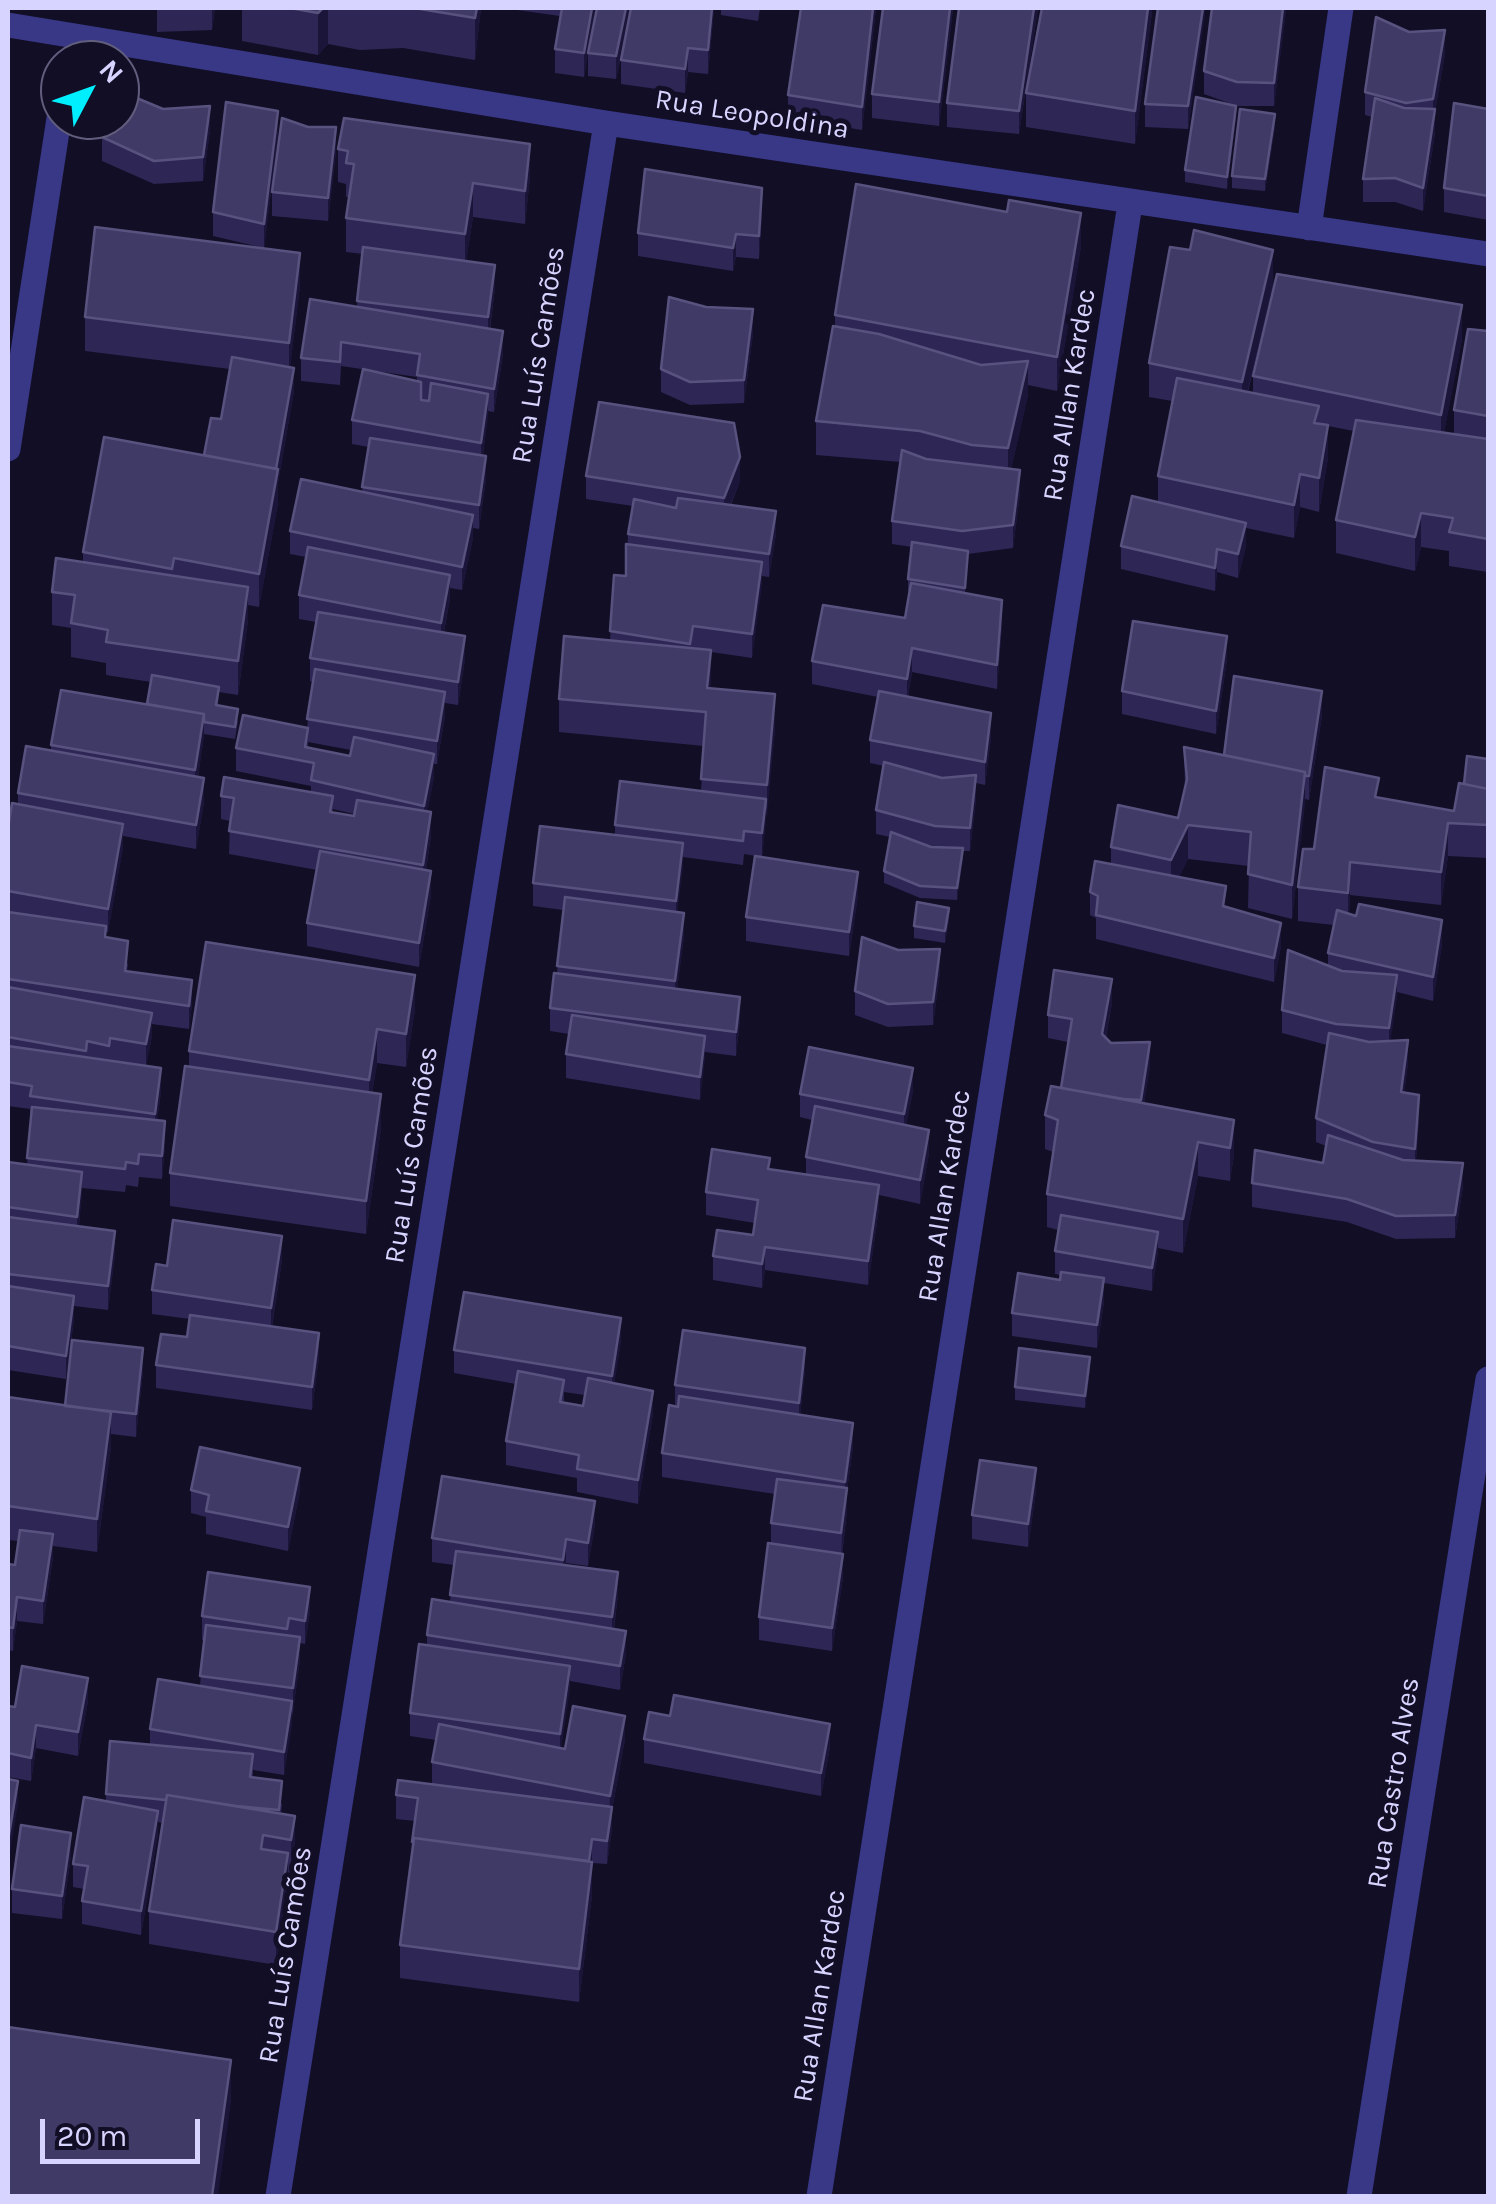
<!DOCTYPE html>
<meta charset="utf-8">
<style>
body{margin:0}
#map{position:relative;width:1496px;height:2204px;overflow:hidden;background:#120e26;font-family:Karla,sans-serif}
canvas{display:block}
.frame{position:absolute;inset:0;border:10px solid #d7d4ff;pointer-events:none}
.north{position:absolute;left:40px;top:40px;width:100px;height:100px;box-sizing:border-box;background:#120e26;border:2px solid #615d7d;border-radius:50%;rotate:49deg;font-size:28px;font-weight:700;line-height:40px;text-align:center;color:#d7d4ff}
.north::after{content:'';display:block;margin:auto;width:35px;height:45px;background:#00efff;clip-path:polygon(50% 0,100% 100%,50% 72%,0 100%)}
.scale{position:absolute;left:40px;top:2119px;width:160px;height:45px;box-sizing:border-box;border:5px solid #d7d4ff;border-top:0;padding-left:12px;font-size:30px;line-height:35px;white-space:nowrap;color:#d7d4ff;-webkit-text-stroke:8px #120e26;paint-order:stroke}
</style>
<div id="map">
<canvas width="1496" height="2204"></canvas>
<div class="frame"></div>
<div class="north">N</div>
<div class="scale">20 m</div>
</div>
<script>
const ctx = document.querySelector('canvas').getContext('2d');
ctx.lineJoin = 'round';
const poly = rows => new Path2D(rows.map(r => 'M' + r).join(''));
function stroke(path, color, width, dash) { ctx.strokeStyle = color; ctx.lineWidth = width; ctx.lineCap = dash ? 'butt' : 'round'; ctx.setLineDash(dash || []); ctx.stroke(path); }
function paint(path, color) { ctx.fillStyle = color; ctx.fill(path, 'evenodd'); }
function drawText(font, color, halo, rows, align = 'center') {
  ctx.font = font + ' Karla,sans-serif'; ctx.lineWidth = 10; ctx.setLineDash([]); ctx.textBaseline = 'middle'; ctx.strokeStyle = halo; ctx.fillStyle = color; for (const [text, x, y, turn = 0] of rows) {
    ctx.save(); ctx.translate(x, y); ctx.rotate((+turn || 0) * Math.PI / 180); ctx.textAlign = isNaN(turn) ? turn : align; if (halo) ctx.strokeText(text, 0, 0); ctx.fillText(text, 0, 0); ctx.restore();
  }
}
const minor = poly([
 [8,25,606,123,1488,254],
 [1309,228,1341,8],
 [8,449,60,112],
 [278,2196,606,123],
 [819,2196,1130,204],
 [1359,2196,1488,1379]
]);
const wall = poly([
 [157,8,215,8,212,30,157,32],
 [242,8,481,8,475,60,403,48,360,50,328,44,318,55,242,41],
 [503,8,561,8,560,16],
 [595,8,584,77,555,73,555,49],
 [597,8,714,8,708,74,688,72,685,93,621,84,621,60,626,33,616,79,588,76,588,53],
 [721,8,760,8,758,21,721,15],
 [801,8,876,8,862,130,788,118,788,95],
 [953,8,939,126,872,118,872,94],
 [959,8,1038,8,1019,134,947,127,947,103],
 [1148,8,1152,8,1152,12,1135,144,1026,127,1026,93],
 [1205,8,1188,129,1145,127,1145,104],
 [1286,8,1274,106,1237,106,1204,94,1204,71],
 [1445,54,1435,111,1435,133,1423,211,1395,202,1363,202,1363,179,1372,117,1365,115,1365,92],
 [1488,109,1488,220,1444,212,1444,188],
 [1236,118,1227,189,1185,182,1185,170],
 [1275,126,1265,191,1232,188,1232,176],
 [210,130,203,181,154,184,102,161,102,137],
 [278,134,264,248,213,236,213,212],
 [338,149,530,177,525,224,473,217,466,261,495,288,490,329,503,354,494,412,488,411,483,455,486,479,479,529,473,528,473,538,462,590,450,588,450,599,444,632,465,659,458,705,445,703,445,716,437,764,434,764,434,777,427,812,431,836,426,870,431,895,419,967,307,946,307,923,317,870,229,854,230,821,221,819,221,796,311,792,311,786,236,771,236,748,307,728,313,682,310,681,310,658,316,622,299,619,299,595,306,557,290,554,290,531,362,492,369,447,352,444,352,420,417,381,417,377,341,366,340,385,301,381,301,358,357,306,363,254,346,252,346,218,349,197,346,197,346,184,338,182],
 [308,742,351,750,350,756,308,748],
 [333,809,354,814,354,816,333,812],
 [336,151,328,221,272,216,272,192],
 [762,212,759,259,736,257,733,271,638,256,638,233],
 [1081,246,1057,391,1028,385,1028,395,1011,469,1020,493,1013,548,968,554,965,593,1002,624,997,689,912,672,908,697,991,737,985,785,976,783,976,799,970,851,963,851,957,900,920,898,884,883,884,871,890,837,876,834,876,810,884,766,870,763,870,740,878,697,812,684,812,661,905,618,909,591,908,591,908,579,912,547,892,544,892,521,901,462,816,455,816,421,835,326,835,315],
 [1273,284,1248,392,1253,393,1253,376,1462,339,1444,432,1454,434,1454,410,1488,331,1488,572,1449,566,1449,551,1421,547,1415,571,1336,553,1336,520,1354,431,1328,426,1328,458,1319,512,1300,507,1294,538,1246,528,1246,546,1238,578,1217,572,1215,591,1121,569,1121,546,1158,502,1158,476,1172,401,1149,397,1149,363],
 [300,286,290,367,294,391,278,483,278,503,259,607,248,605,248,620,238,695,219,692,218,705,238,721,235,739,204,734,198,777,204,802,196,849,123,836,123,847,108,932,106,932,106,938,128,964,127,971,192,1004,189,1029,152,1024,152,1036,146,1066,161,1092,157,1120,165,1145,162,1179,139,1177,138,1187,126,1185,125,1192,82,1188,79,1226,115,1254,108,1310,74,1306,74,1319,66,1379,8,1370,8,1162,27,1165,31,1120,30,1109,8,1106,8,829,18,804,18,793,51,751,51,745,147,704,151,682,106,675,106,663,71,657,71,628,52,625,52,592,83,562,83,552,204,455,221,419,230,369,85,351,85,317],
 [753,333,744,403,690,405,661,392,661,369],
 [586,476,740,481,731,505,776,534,769,577,762,576,752,658,711,652,710,688,775,728,762,857,744,854,743,865,683,857,677,912,684,936,677,989,740,1020,736,1056,705,1052,700,1100,566,1078,566,1054,569,1034,550,1031,550,1008,557,973,563,910,533,906,533,883,615,835,615,825,701,791,704,746,559,732,559,699,610,641,614,575,626,576,628,534,633,506,586,499],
 [1227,659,1216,734,1122,714,1122,691],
 [1322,715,1309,800,1305,799,1292,919,1248,908,1249,866,1188,859,1179,877,1226,906,1281,946,1274,982,1096,939,1096,918,1090,915,1090,892,1111,864,1111,847,1178,818,1185,788,1184,747,1224,755],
 [1488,759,1488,858,1448,856,1441,905,1350,895,1349,914,1442,944,1433,1001,1397,992,1390,1041,1408,1063,1404,1093,1419,1118,1416,1161,1463,1186,1455,1238,1396,1239,1347,1222,1252,1207,1252,1183,1323,1163,1326,1146,1316,1142,1316,1118,1327,1045,1282,1033,1282,1010,1328,966,1328,953,1334,925,1298,921,1298,887,1314,849,1379,798,1454,811,1464,784],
 [858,895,849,956,746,941,746,917],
 [949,920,945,943,914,938,914,926],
 [940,972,933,1025,888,1027,855,1015,855,991],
 [1112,1003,1106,1038,1111,1043,1150,1066,1144,1103,1234,1120,1234,1154,1230,1181,1198,1176,1183,1253,1158,1248,1152,1291,1104,1283,1104,1302,1097,1348,1012,1336,1012,1313,1060,1280,1060,1275,1055,1274,1055,1251,1058,1230,1047,1227,1047,1194,1053,1152,1045,1149,1045,1115,1061,1088,1068,1042,1048,1038,1048,1015],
 [415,1009,406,1067,377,1063,372,1093,381,1128,366,1234,170,1206,170,1173,189,1067,189,1051],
 [913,1091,906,1125,929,1153,920,1204,879,1195,879,1208,868,1285,765,1270,762,1288,713,1280,713,1256,753,1235,755,1223,706,1215,706,1192,770,1169,806,1174,806,1157,812,1120,800,1117,800,1094],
 [282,1260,272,1327,319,1356,312,1410,156,1388,156,1365,187,1337,190,1319,152,1314,152,1290,167,1266],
 [621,1341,614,1383,653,1414,638,1504,577,1492,577,1478,506,1465,506,1441,516,1384,454,1373,454,1350],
 [564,1392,585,1395,583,1406,564,1403],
 [1090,1369,1085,1408,1015,1400,1015,1387],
 [143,1371,136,1437,111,1434,111,1446,97,1552,53,1546,53,1557,43,1624,17,1621,13,1651,8,1650,8,1564,15,1565,18,1541,8,1540,8,1397,65,1405],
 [805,1371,800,1415,853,1446,847,1491,847,1512,842,1554,843,1577,832,1651,759,1640,759,1617,771,1544,771,1523,775,1494,662,1477,662,1453,675,1406,675,1385],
 [191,1490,300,1491,288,1551,206,1534,206,1517,191,1513],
 [1036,1491,1028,1547,972,1539,972,1515],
 [595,1524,588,1566,566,1563,566,1565,618,1595,614,1629,626,1654,620,1690,570,1681,561,1748,625,1739,612,1810,612,1830,607,1864,592,1863,592,1895,579,2002,400,1978,400,1945,415,1821,396,1819,396,1795,432,1784,432,1762,436,1740,410,1736,410,1713,427,1645,427,1635,450,1602,454,1565,432,1562,432,1538],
 [310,1611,305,1644,300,1643,300,1660,284,1775,253,1770,253,1778,282,1804,281,1813,295,1849,291,1874,288,1873,288,1887,276,1965,149,1944,149,1911,163,1823,158,1822,158,1834,141,1935,82,1924,82,1901,84,1889,73,1887,73,1864,106,1801,106,1794,150,1745,150,1729,200,1686,204,1640,202,1640,202,1616],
 [88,1701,78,1756,36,1748,31,1781,8,1777,8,1706,15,1707],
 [670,1716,830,1747,821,1796,644,1763,644,1739],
 [71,1856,62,1919,12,1913,12,1889]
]);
const shadedWall = poly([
 [212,8,215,8,212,30],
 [323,8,328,8,328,44,318,55,318,13],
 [477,8,481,8,475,60,475,18],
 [592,8,595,8,584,77,584,53],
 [626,8,631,8,616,79,616,56],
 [712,8,714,8,708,74,708,50],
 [873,8,876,8,862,130,862,107],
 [950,8,953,8,939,126,939,102],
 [1034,8,1038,8,1019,134,1019,111],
 [1148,8,1152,8,1152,12,1135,144,1135,111],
 [1203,8,1205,8,1205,14,1188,129,1188,106],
 [1283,8,1286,8,1286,13,1274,106,1274,83],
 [1445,30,1445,54,1435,111,1435,133,1423,211,1423,188,1433,121,1433,99],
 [688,48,688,72,685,93,685,69],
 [210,106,210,130,203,181,203,157],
 [1236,106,1236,118,1227,189,1227,177],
 [278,111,278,134,264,248,264,224],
 [1275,114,1275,126,1265,191,1265,179],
 [336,127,336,151,328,221,328,198],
 [530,144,530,177,525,224,525,191],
 [473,183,473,217,465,268,465,234],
 [762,188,762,212,759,259,759,236],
 [1081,213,1081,246,1057,391,1057,357],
 [736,234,736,257,733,271,733,248],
 [1273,250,1273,284,1242,415,1242,382],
 [300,253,300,286,289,377,289,343],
 [495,265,495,288,488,341,488,317],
 [1462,305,1462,339,1441,449,1441,415],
 [753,309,753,333,744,403,744,380],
 [503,331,503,354,494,412,494,389],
 [1028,361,1028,395,1008,482,1008,448],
 [294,368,294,391,278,483,278,503,259,607,259,574],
 [488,394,488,418,481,467,481,443],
 [1328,425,1328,458,1319,512,1319,478],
 [486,456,486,479,479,529,479,505],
 [740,457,740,481,724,521,724,498],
 [1020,470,1020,493,1013,548,1013,525],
 [1300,474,1300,507,1294,538,1294,505],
 [776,511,776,534,769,577,769,554],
 [1421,513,1421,547,1415,571,1415,537],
 [473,515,473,538,462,590,462,567],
 [1246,523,1246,546,1238,578,1238,554],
 [1217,549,1217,572,1215,591,1215,568],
 [762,562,762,585,752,658,752,634],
 [450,575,450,599,441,646,441,623],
 [248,587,248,620,238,695,238,661],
 [1002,600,1002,624,997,689,997,665],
 [465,636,465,659,458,705,458,682],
 [1227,636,1227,659,1216,734,1216,711],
 [912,648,912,672,907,702,907,679],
 [711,650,711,684,707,722,707,688],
 [1322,691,1322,715,1309,800,1309,776],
 [445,692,445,716,437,764,437,741],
 [775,694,775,728,767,818,767,785],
 [991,713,991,737,985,785,985,762],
 [204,714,204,737,195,793,195,770],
 [434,754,434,777,424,830,424,806],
 [1305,772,1305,805,1292,919,1292,885],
 [976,775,976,799,970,851,970,828],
 [204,778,204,802,196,849,196,825],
 [766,799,766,822,762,857,762,833],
 [431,812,431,836,423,888,423,865],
 [1448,823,1448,856,1441,905,1441,872],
 [123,824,123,847,108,932,108,909],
 [1188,825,1188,859,1171,893,1171,860],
 [683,843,683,867,676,924,676,901],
 [963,848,963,860,957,900,957,888],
 [1350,862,1350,895,1348,927,1348,893],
 [431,871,431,895,419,967,419,943],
 [858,872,858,895,849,956,849,932],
 [949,908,949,920,945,943,945,931],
 [684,913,684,936,675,1005,675,981],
 [1442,920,1442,944,1433,1001,1433,977],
 [1281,923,1281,946,1274,982,1274,958],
 [940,949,940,972,933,1025,933,1002],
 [415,975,415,1009,406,1067,406,1034],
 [1397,975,1397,998,1389,1051,1389,1028],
 [1112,979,1112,1003,1102,1058,1102,1034],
 [192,980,192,1004,189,1029,189,1006],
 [740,997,740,1020,736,1056,736,1032],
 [152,1013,152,1036,146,1067,146,1044],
 [377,1029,377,1063,369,1114,369,1080],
 [705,1036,705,1060,700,1100,700,1077],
 [1408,1040,1408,1063,1401,1116,1401,1092],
 [1150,1042,1150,1066,1141,1124,1141,1100],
 [161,1068,161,1092,155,1138,155,1114],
 [913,1068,913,1091,904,1137,904,1114],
 [381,1094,381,1128,366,1234,366,1201],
 [1419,1095,1419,1118,1415,1173,1415,1149],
 [1234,1120,1234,1154,1230,1181,1230,1148],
 [165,1121,165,1145,162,1179,162,1156],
 [929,1130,929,1153,920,1204,920,1180],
 [1198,1142,1198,1176,1183,1253,1183,1219],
 [1463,1163,1463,1186,1455,1238,1455,1215],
 [82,1172,82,1196,77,1240,77,1217],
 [879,1185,879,1208,868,1285,868,1261],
 [115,1231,115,1254,108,1310,108,1286],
 [1158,1232,1158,1255,1152,1291,1152,1268],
 [282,1236,282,1260,271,1331,271,1308],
 [765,1247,765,1270,762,1288,762,1264],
 [1104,1278,1104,1302,1097,1348,1097,1325],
 [74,1296,74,1319,66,1379,66,1356],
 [621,1318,621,1341,612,1400,612,1376],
 [319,1333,319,1356,312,1410,312,1387],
 [143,1348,143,1371,136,1437,136,1414],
 [805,1348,805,1371,799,1426,799,1403],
 [1090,1357,1090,1369,1085,1408,1085,1396],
 [653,1391,653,1414,638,1504,638,1480],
 [111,1412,111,1446,97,1552,97,1519],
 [853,1423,853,1446,847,1491,847,1512,841,1556,845,1482],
 [300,1468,300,1491,288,1551,288,1527],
 [1036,1468,1036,1491,1028,1547,1028,1524],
 [595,1501,595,1524,588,1566,588,1543],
 [53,1534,53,1557,43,1624,43,1601],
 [566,1539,566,1563,563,1583,563,1560],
 [843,1554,843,1577,832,1651,832,1628],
 [618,1572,618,1595,612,1640,612,1617],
 [310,1587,310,1611,305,1644,305,1621],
 [17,1597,17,1621,13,1651,13,1628],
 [626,1631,626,1654,620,1690,620,1666],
 [300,1637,300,1660,293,1712,293,1688],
 [570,1666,570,1689,560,1757,560,1734],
 [88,1678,88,1701,78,1756,78,1732],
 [292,1701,292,1725,284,1775,284,1752],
 [625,1716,625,1739,612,1810,612,1830,607,1864,610,1796],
 [830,1724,830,1747,821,1796,821,1773],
 [36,1725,36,1748,31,1781,31,1758],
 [18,1781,18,1804,8,1865,8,1841],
 [158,1811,158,1834,141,1935,141,1911],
 [295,1816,295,1849,291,1874,291,1840],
 [71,1833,71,1856,62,1919,62,1896],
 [592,1839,592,1895,579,2002,579,1969],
 [288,1853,288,1887,276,1965,276,1932],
 [231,2060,231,2102,218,2196,212,2196]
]);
const building = poly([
 [290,8,323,8,318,13,290,8],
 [414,8,477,8,475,18,414,8],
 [562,8,592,8,584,53,555,49,562,8],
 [597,8,626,8,616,56,588,53,597,8],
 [631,8,712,8,708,50,688,48,685,69,621,60,631,8],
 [801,8,873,8,862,107,788,95,801,8],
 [883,8,950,8,939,102,872,94,883,8],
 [959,8,1034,8,1019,111,947,103,959,8],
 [1042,8,1148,8,1135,111,1026,93,1042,8],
 [1158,8,1203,8,1188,106,1145,104,1158,8],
 [1212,8,1283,8,1274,83,1237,82,1204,71,1212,8],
 [1376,17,1409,32,1445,30,1433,99,1406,103,1365,92,1376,17],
 [120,91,163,109,210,106,203,157,154,161,102,137,105,120,120,120,120,91],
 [1196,97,1236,106,1227,177,1185,170,1196,97],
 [1375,98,1404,108,1435,109,1423,188,1395,178,1363,179,1375,98],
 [226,102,278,111,264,224,213,212,226,102],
 [1454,103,1488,109,1488,196,1444,188,1454,103],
 [1240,109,1275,114,1265,179,1232,176,1240,109],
 [282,118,308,127,336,127,328,198,272,192,282,118],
 [344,118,530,144,525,191,473,183,465,234,346,218,354,164,346,163,348,151,338,149,344,118],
 [645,169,762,188,759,236,736,234,733,248,638,233,645,169],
 [856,184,1007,212,1009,200,1081,213,1057,357,835,315,856,184],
 [95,227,300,253,289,343,85,317,95,227],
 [1194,230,1273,250,1242,382,1149,363,1170,247,1190,250,1194,230],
 [363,247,495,265,488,317,357,301,363,247],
 [1277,274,1462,305,1441,415,1253,376,1277,274],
 [669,297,706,307,753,309,744,380,690,382,661,369,669,297],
 [310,299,503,331,494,389,417,375,420,354,341,342,340,362,301,358,310,299],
 [833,326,879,334,981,365,1028,361,1008,448,972,445,920,431,816,421,833,326],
 [1468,329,1488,331,1488,416,1454,410,1468,329],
 [232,357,294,368,276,469,204,455,211,418,221,419,232,357],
 [363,369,421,382,421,400,429,401,431,383,488,394,481,443,352,420,363,369],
 [1177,378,1319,406,1314,423,1328,425,1319,478,1300,474,1294,505,1158,476,1177,378],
 [599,402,734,423,740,457,724,498,586,476,599,402],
 [1356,420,1488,439,1488,539,1449,532,1453,518,1421,513,1415,537,1336,520,1356,420],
 [104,437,278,469,259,574,174,558,172,569,83,552,104,437],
 [370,438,486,456,479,505,362,487,370,438],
 [902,450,926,459,1020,470,1013,525,962,531,892,521,902,450],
 [301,479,473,515,462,567,290,531,301,479],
 [1132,496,1246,523,1238,554,1217,549,1215,568,1121,546,1132,496],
 [678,498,776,511,769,554,628,534,634,499,676,508,678,498],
 [912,542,968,551,965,588,908,579,912,542],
 [626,544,762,562,752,634,693,626,690,644,610,631,614,575,626,576,626,544],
 [308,547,450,575,441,623,299,595,308,547],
 [56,558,248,587,238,661,106,642,108,630,71,623,75,595,52,592,56,558],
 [911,583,1002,600,997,665,912,648,907,679,812,661,823,605,905,618,911,583],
 [318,612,465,636,458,682,310,658,318,612],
 [1133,621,1227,636,1216,711,1122,691,1133,621],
 [564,636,711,650,707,688,775,694,767,785,701,779,706,712,559,699,564,636],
 [315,669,445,692,437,741,307,719,315,669],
 [152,675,219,687,216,705,238,709,235,727,204,722,204,714,147,704,152,675],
 [1234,676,1322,691,1309,776,1305,776,1305,772,1224,755,1234,676],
 [61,690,204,714,195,770,51,745,61,690],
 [879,691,991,713,985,762,870,740,879,691],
 [243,715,308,728,305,747,350,756,354,737,434,754,424,806,311,780,314,763,236,748,243,715],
 [26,746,204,778,196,825,18,793,26,746],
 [1184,747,1305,772,1292,885,1248,874,1251,832,1188,825,1171,860,1111,847,1118,805,1178,818,1187,779,1184,747],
 [1467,756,1488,759,1488,789,1464,784,1467,756],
 [884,762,942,778,976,775,970,828,935,826,876,810,884,762],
 [1325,767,1379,778,1375,797,1454,811,1459,783,1488,789,1488,825,1448,823,1441,872,1350,862,1348,893,1298,887,1303,849,1314,849,1325,767],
 [224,777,333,796,330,812,354,816,357,800,431,812,423,865,229,831,234,798,221,796,224,777],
 [620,781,766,799,762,833,744,831,743,841,615,825,620,781],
 [12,803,123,824,108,909,8,891,8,829,12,803],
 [540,826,683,843,676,901,533,883,540,826],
 [891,832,931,847,963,848,957,888,920,886,884,871,891,832],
 [320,851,431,871,419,943,307,923,320,851],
 [755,856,858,872,849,932,746,917,755,856],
 [1095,861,1226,886,1223,906,1281,923,1274,958,1096,915,1098,896,1090,892,1095,861],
 [565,897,684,913,675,981,557,966,565,897],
 [917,902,949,908,945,931,914,926,917,902],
 [1359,904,1442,920,1433,977,1328,953,1337,910,1356,916,1359,904],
 [8,912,106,926,105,937,128,941,125,971,192,980,189,1006,8,979,8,912],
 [862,937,898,950,940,949,933,1002,888,1004,855,991,862,937],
 [206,942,415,975,406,1034,377,1029,369,1080,189,1051,206,942],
 [1288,950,1342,971,1397,975,1389,1028,1336,1024,1282,1010,1288,950],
 [1054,970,1112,979,1102,1034,1111,1043,1150,1042,1141,1100,1124,1099,1061,1088,1072,1019,1048,1015,1054,970],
 [554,973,740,997,736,1032,550,1008,554,973],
 [8,987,152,1013,146,1044,110,1038,109,1046,87,1041,86,1051,8,1037,8,987],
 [572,1015,705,1036,700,1077,566,1054,572,1015],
 [1329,1033,1369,1042,1408,1040,1401,1092,1419,1095,1415,1149,1373,1142,1316,1118,1329,1033],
 [8,1046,161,1068,155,1114,30,1096,32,1086,8,1082,8,1046],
 [809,1047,913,1068,904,1114,800,1094,809,1047],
 [185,1066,381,1094,366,1201,170,1173,185,1066],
 [1051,1086,1234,1120,1230,1148,1198,1142,1183,1219,1047,1194,1058,1120,1045,1115,1051,1086],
 [815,1106,929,1130,920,1180,806,1157,815,1106],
 [32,1107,165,1121,162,1156,139,1154,138,1164,126,1162,125,1169,27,1158,32,1107],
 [1328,1135,1403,1160,1463,1163,1455,1215,1396,1216,1347,1199,1252,1183,1255,1150,1323,1163,1328,1135],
 [712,1149,770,1158,768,1169,879,1185,868,1261,765,1247,762,1264,713,1256,717,1230,753,1235,758,1200,706,1192,712,1149],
 [8,1162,82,1172,77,1217,8,1207,8,1162],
 [1061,1215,1158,1232,1152,1268,1055,1251,1061,1215],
 [8,1217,115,1231,108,1286,8,1274,8,1217],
 [173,1220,282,1236,271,1308,152,1290,156,1264,167,1266,173,1220],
 [1061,1272,1104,1278,1097,1325,1012,1313,1018,1273,1060,1280,1061,1272],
 [8,1286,74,1296,66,1356,8,1346,8,1286],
 [464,1292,621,1318,612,1376,454,1350,464,1292],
 [190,1315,319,1333,312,1387,156,1365,161,1334,187,1337,190,1315],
 [683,1330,805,1348,799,1403,675,1385,683,1330],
 [72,1340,143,1348,136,1414,65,1406,72,1340],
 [1019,1348,1090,1357,1085,1396,1015,1387,1019,1348],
 [518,1371,564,1380,560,1402,583,1406,588,1378,653,1391,638,1480,577,1469,579,1455,506,1441,518,1371],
 [679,1396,853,1423,845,1482,662,1453,669,1405,678,1407,679,1396],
 [8,1397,111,1412,97,1519,8,1506,8,1397],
 [200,1447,300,1468,288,1527,206,1511,209,1495,191,1490,200,1447],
 [980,1460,1036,1468,1028,1524,972,1515,980,1460],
 [442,1476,595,1501,588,1543,566,1539,563,1560,432,1538,442,1476],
 [777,1479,847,1488,841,1533,771,1523,777,1479],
 [20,1530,53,1534,43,1601,17,1597,13,1628,8,1627,8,1564,15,1565,20,1530],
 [768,1543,843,1554,832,1628,759,1617,768,1543],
 [456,1551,618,1572,612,1617,450,1595,456,1551],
 [208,1572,310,1587,305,1621,289,1618,287,1629,202,1616,208,1572],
 [432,1599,626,1631,620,1666,427,1635,432,1599],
 [206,1625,300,1637,293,1688,200,1676,206,1625],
 [419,1644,570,1666,560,1734,410,1713,419,1644],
 [22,1666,88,1678,78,1732,36,1725,31,1758,8,1753,8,1706,15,1707,22,1666],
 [158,1679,292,1701,284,1752,150,1729,158,1679],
 [674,1695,830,1724,821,1773,644,1739,649,1712,670,1716,674,1695],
 [573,1706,625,1716,610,1796,432,1762,439,1724,565,1749,573,1706],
 [110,1741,253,1754,250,1777,282,1781,279,1810,236,1806,167,1795,166,1800,106,1794,110,1741],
 [8,1779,18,1781,8,1841,8,1779],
 [398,1780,612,1807,607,1841,592,1839,589,1861,414,1838,412,1842,418,1798,396,1795,398,1780],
 [167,1795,295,1816,291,1840,263,1835,261,1849,288,1853,276,1932,149,1911,167,1795],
 [84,1797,158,1811,141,1911,82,1901,88,1866,73,1864,84,1797],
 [21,1825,71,1833,62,1896,12,1889,21,1825],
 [414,1838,592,1862,579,1969,400,1945,414,1838],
 [8,2027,231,2060,212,2196,8,2196,8,2027]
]);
const streetNames = [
 ["Rua Leopoldina",752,115,9],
 ["Rua Luís Camões",539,355,-81],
 ["Rua Allan Kardec",1070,395,-81],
 ["Rua Luís Camões",412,1155,-81],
 ["Rua Allan Kardec",945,1196,-81],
 ["Rua Castro Alves",1394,1783,-81],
 ["Rua Luís Camões",286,1955,-81],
 ["Rua Allan Kardec",820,1996,-81]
];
stroke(minor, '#383887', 25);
paint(wall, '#2e2755');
paint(shadedWall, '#1b153a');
paint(building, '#403a67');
stroke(building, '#58527f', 2.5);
drawText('28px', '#d7d4ff', '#120e26', streetNames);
</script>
